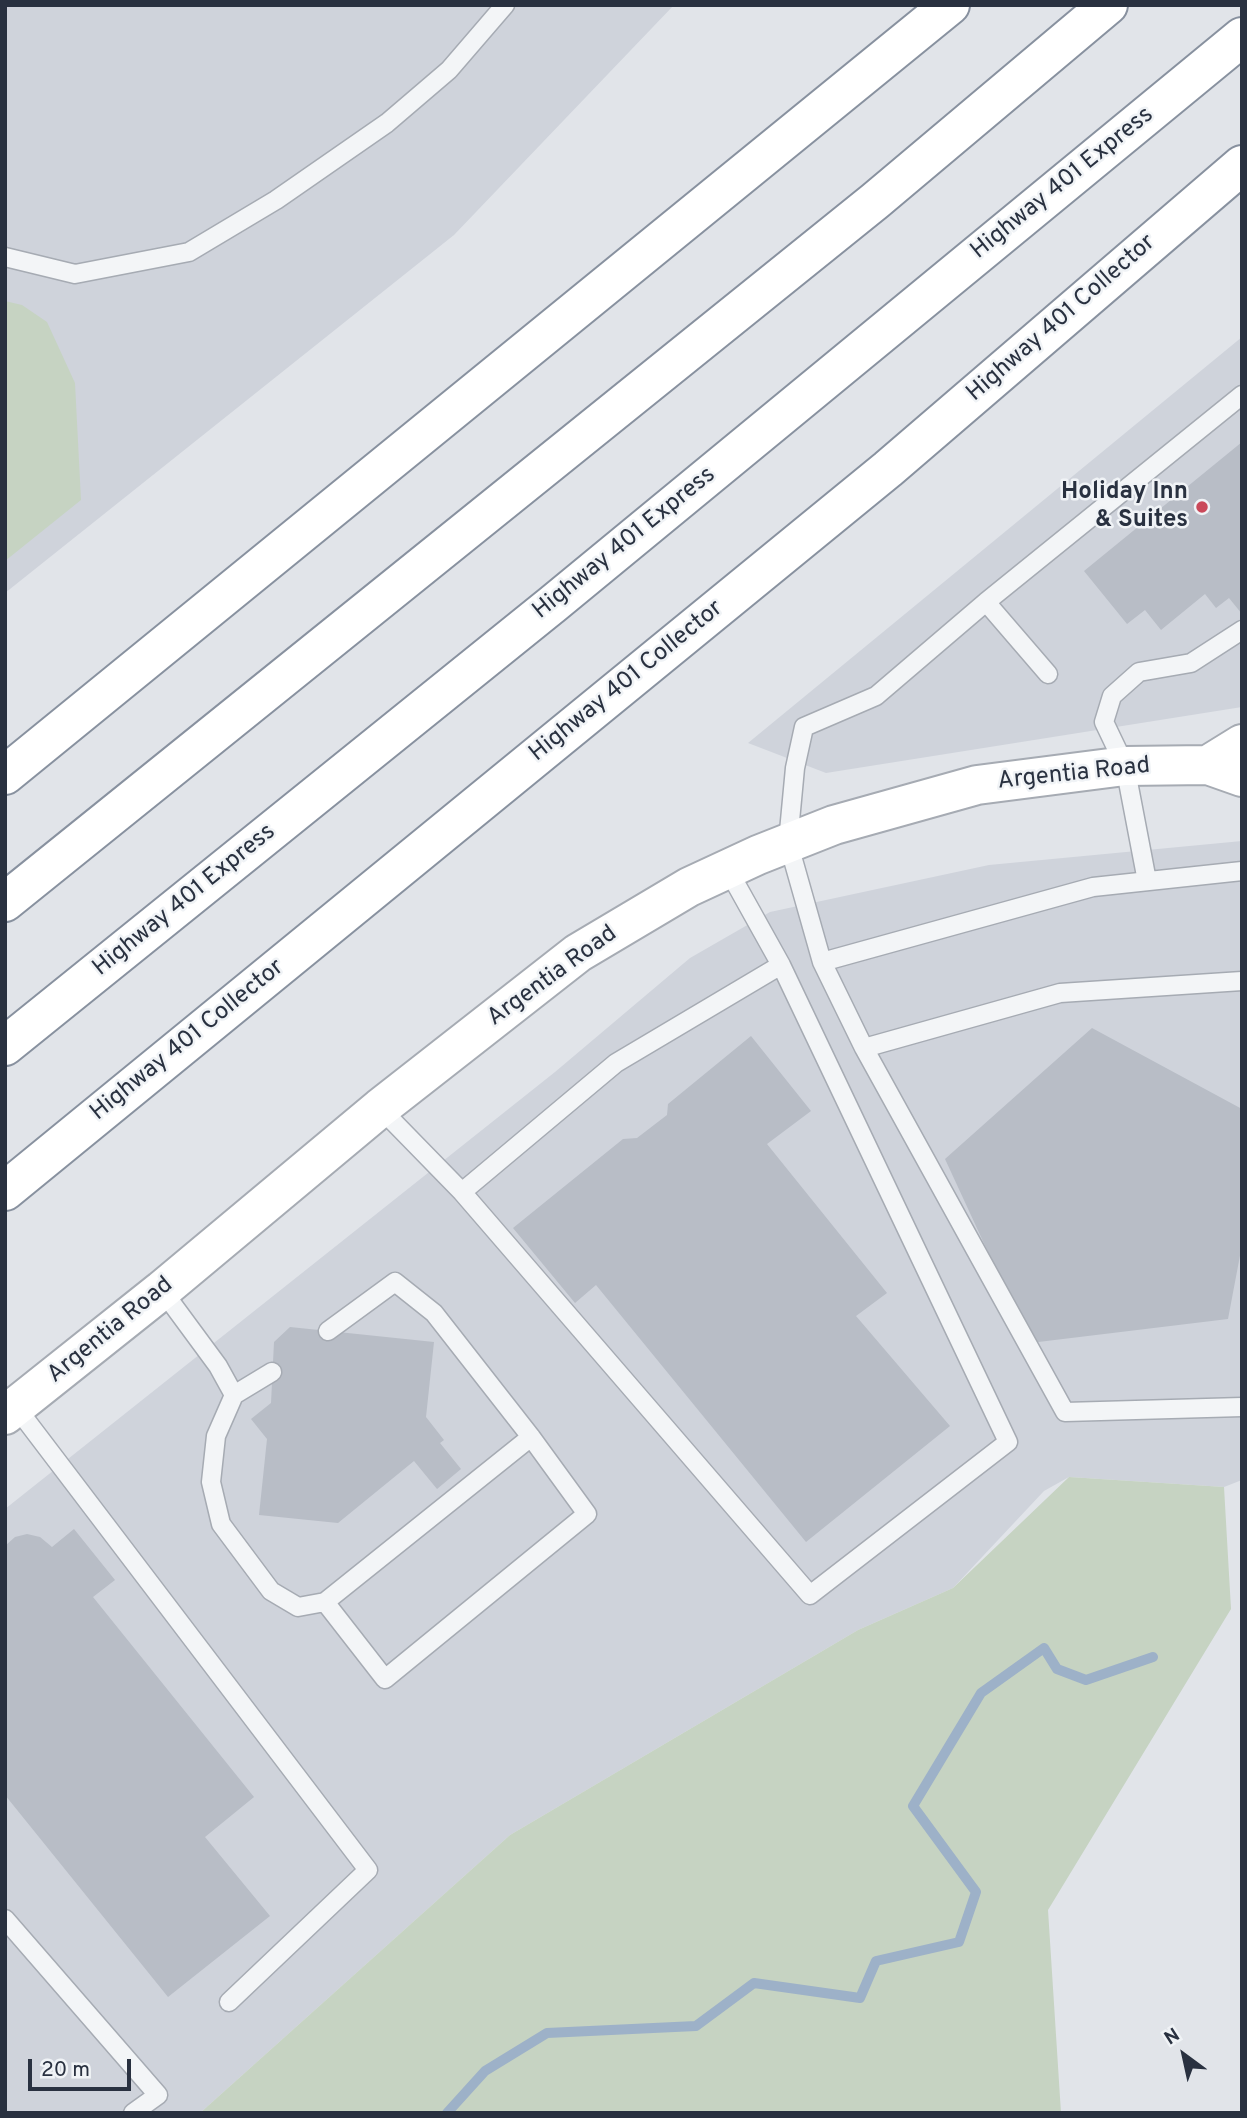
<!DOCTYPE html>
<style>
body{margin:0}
#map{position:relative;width:1247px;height:2118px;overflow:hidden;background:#e1e4e9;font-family:Overpass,sans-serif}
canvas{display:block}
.frame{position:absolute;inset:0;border:7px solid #293140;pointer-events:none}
.north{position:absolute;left:1149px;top:2020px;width:70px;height:70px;-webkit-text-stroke:5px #f0f3f6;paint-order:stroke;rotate:327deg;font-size:19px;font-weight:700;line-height:28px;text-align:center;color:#293140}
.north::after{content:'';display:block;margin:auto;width:24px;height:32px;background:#293140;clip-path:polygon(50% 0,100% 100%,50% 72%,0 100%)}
.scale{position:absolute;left:28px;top:2059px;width:103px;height:32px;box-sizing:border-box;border:4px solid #293140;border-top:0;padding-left:9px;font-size:21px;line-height:24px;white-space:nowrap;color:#293140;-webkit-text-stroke:5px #f0f3f6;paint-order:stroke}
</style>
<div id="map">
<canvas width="1247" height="2118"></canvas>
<div class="frame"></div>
<div class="north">N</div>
<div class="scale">20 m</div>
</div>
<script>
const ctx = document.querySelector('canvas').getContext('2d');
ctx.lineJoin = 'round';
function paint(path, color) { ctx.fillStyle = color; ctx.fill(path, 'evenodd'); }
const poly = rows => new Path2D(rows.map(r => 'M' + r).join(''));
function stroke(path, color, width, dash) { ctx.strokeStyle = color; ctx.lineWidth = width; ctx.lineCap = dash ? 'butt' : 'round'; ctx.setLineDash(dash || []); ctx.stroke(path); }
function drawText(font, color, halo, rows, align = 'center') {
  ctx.font = font + ' Overpass,sans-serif'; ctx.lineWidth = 5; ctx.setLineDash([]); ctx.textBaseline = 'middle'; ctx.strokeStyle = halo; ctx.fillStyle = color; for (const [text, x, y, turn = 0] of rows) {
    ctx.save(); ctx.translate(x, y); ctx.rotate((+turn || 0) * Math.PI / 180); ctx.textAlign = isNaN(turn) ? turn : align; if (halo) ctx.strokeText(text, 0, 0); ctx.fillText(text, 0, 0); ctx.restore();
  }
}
const built = poly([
 [5,5,674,5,454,235,5,593],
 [1242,337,1242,707,826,773,748,743],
 [1242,841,1242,1480,1224,1487,1069,1477,1044,1491,953,1588,858,1630,510,1835,200,2113,5,2113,5,1509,555,1072,690,958,770,912,989,865]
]);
const green = poly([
 [5,301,22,305,47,322,75,383,81,500,5,561],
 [1069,1477,1224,1487,1231,1609,1048,1910,1061,2113,200,2113,510,1835,858,1630,953,1588]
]);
const stream = poly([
 [447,2113,485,2071,547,2033,696,2026,754,1983,860,1998,876,1961,959,1942,976,1892,913,1806,981,1693,1044,1648,1057,1669,1086,1680,1153,1657]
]);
const building = poly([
 [1242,442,1242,614,1229,598,1216,608,1205,594,1161,630,1145,610,1127,624,1084,571],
 [1092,1028,1242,1109,1242,1245,1228,1319,1030,1343,945,1159],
 [751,1036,811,1111,767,1144,887,1293,856,1316,950,1426,806,1542,596,1285,575,1303,513,1228,623,1139,637,1138,667,1115,668,1104],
 [290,1327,434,1342,426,1417,444,1440,440,1443,461,1469,437,1489,414,1461,338,1523,259,1515,267,1439,251,1419,271,1403,274,1342],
 [74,1529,115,1580,93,1597,254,1797,205,1837,270,1916,168,1997,5,1795,5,1546,15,1537,27,1534,40,1537,52,1547]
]);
const lane = poly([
 [5,257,75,274,189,252,276,200,387,123,449,70,505,5],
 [1242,395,986,602,876,696,804,727,795,768,788,842,822,962,864,1048,1065,1412,1242,1407],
 [986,602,1048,674],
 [727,868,781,965],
 [1147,881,1125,766,1104,722,1112,696,1139,672,1191,663,1242,630],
 [822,962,1093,887,1242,871],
 [864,1048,1060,993,1242,981],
 [380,1108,462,1192,810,1595,1008,1442,781,965,616,1063,462,1192],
 [162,1290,218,1366,234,1395,216,1436,211,1482,221,1524,271,1591,298,1607,325,1602,385,1679,587,1514,531,1437,434,1313,395,1282,328,1331],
 [234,1395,272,1372],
 [16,1407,368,1870,229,2002],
 [325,1602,531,1437],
 [5,1919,158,2095,133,2113]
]);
const secondary = poly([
 [1208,765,1242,744],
 [5,1415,162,1290,380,1108,578,953,689,887,758,855,834,825,977,785,1125,766,1208,765,1242,777]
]);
const highway = poly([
 [5,775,950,5],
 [5,902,875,201,1108,5],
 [5,1046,553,604,1242,37],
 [5,1191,888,469,1242,165]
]);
const markers = [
 [1202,507,7,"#ca495a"]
];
const streetNames = [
 ["Highway 401 Express",1063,184,-39],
 ["Highway 401 Collector",1062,319,-41],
 ["Highway 401 Express",625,544,-39],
 ["Highway 401 Collector",627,682,-39],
 ["Argentia Road",1074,775,-6],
 ["Highway 401 Express",185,901,-39],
 ["Argentia Road",553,977,-36],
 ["Highway 401 Collector",188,1041,-39],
 ["Argentia Road",111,1331,-39]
];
const poiNames = [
 ["Holiday Inn",1188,493],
 ["& Suites",1188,521]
];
paint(built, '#cfd3db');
paint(green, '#c6d3c2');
stroke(stream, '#9db1c8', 10);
paint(building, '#b8bdc6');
stroke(lane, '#a6abb3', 21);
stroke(secondary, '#a6abb3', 42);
stroke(highway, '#88919f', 42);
stroke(lane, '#f3f5f7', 18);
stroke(secondary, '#fff', 38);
stroke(highway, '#fff', 38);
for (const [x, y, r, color] of markers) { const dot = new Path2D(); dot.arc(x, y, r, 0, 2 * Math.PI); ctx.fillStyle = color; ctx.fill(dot); stroke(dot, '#f0f3f6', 2.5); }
drawText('24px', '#293140', '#f0f3f6', streetNames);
drawText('bold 24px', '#293140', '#f0f3f6', poiNames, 'right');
</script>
